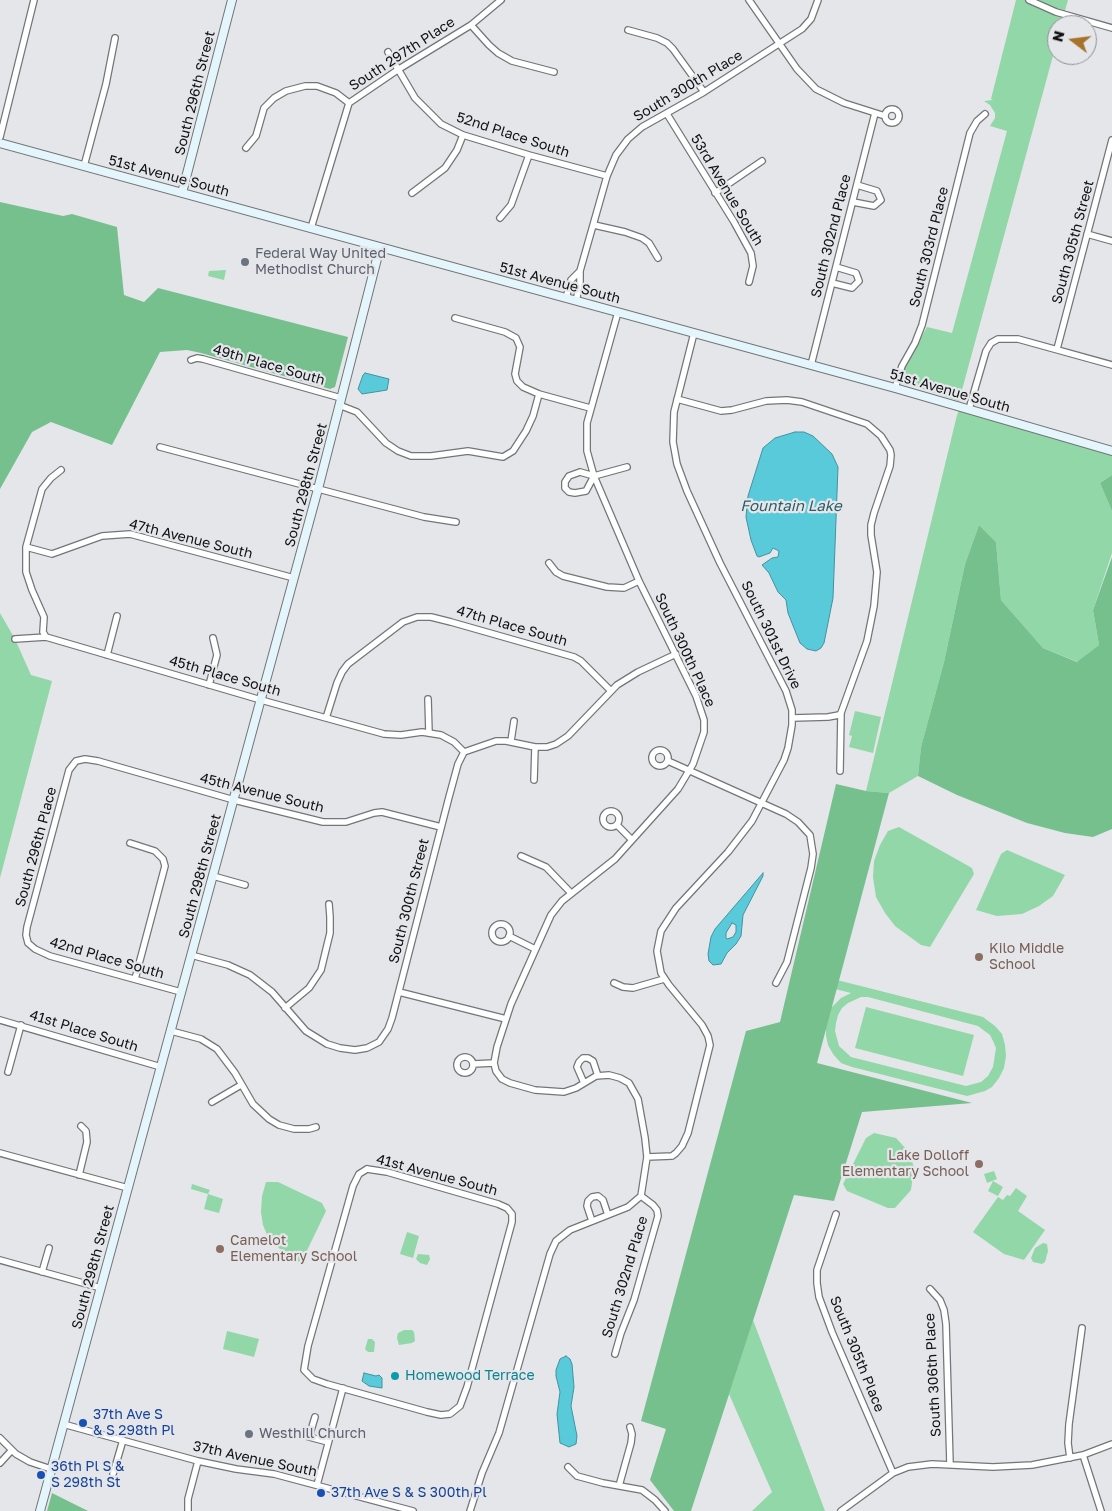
<!DOCTYPE html>
<style>
body{margin:0}
#map{position:relative;width:1112px;height:1511px;overflow:hidden;background:#e4e6ea;font-family:"Golos Text",sans-serif}
canvas{display:block}
.north{position:absolute;left:1047px;top:15px;width:50px;height:50px;box-sizing:border-box;background:#e4e6ea;border:1px solid #8f9194;border-radius:50%;rotate:285deg;font-size:14px;font-weight:700;line-height:20px;text-align:center;color:#101113}
.north::after{content:'';display:block;margin:auto;width:18px;height:22px;background:#a7722b;clip-path:polygon(50% 0,100% 100%,50% 72%,0 100%)}
</style>
<div id="map">
<canvas width="1112" height="1511"></canvas>
<div class="north">N</div>
</div>
<script>
const ctx = document.querySelector('canvas').getContext('2d');
ctx.lineJoin = 'round';
function paint(path, color) { ctx.fillStyle = color; ctx.fill(path, 'evenodd'); }
const poly = rows => new Path2D(rows.map(r => 'M' + r).join(''));
function stroke(path, color, width, dash) { ctx.strokeStyle = color; ctx.lineWidth = width; ctx.lineCap = dash ? 'butt' : 'round'; ctx.setLineDash(dash || []); ctx.stroke(path); }
function drawText(font, color, halo, rows, align = 'center') {
  ctx.font = font + ' "Golos Text",sans-serif'; ctx.lineWidth = 4.5; ctx.setLineDash([]); ctx.textBaseline = 'middle'; ctx.strokeStyle = halo; ctx.fillStyle = color; for (const [text, x, y, turn = 0] of rows) {
    ctx.save(); ctx.translate(x, y); ctx.rotate((+turn || 0) * Math.PI / 180); ctx.textAlign = isNaN(turn) ? turn : align; if (halo) ctx.strokeText(text, 0, 0); ctx.fillText(text, 0, 0); ctx.restore();
  }
}
const green = poly([
 [1016,0,1068,0,1061,25,1057,25,1057,41,959,401,897,380,927,327,952,333,1007,131,990,126,995,118,995,113,990,105,984,101,993,100,991,99],
 [226,270,224,280,208,276,209,271],
 [961,406,1112,451,1112,475,1100,483,1112,511,1112,553,1093,610,1099,645,1078,662,1043,648,1001,600,996,542,979,525,965,564,944,662,921,747,918,776,889,793,866,791,957,415],
 [0,613,15,639,31,675,52,681,0,878],
 [855,711,881,717,873,753,849,747,852,736,849,735],
 [899,827,972,868,974,874,930,947,921,945,895,926,885,913,876,897,873,877,874,861,880,845,888,831],
 [1007,850,1065,875,1053,896,1039,906,1022,914,997,916,976,910,1001,854],
 [837,980,983,1017,995,1026,1002,1034,1005,1045,1006,1056,1004,1068,999,1078,992,1087,985,1091,967,1096,852,1067,841,1063,833,1054,828,1045,826,1036,826,1027,831,1008,841,998,851,993,835,989],
 [861,997,868,997,978,1026,990,1035,993,1041,996,1048,993,1067,988,1076,981,1082,966,1086,851,1057,839,1046,835,1031,836,1023,838,1015,842,1008,848,1003],
 [866,1007,974,1035,963,1076,855,1048],
 [874,1133,896,1138,908,1151,914,1167,911,1190,895,1208,888,1208,847,1191,843,1184,866,1138],
 [994,1171,997,1179,987,1183,984,1174],
 [993,1181,1003,1187,998,1196,988,1191],
 [266,1182,278,1182,322,1203,326,1211,301,1263,287,1256,268,1237,263,1225,261,1212,262,1196],
 [192,1184,210,1190,208,1194,223,1199,219,1213,204,1209,208,1194,191,1189],
 [1016,1188,1027,1196,1018,1211,1045,1230,1024,1260,1004,1254,973,1232,998,1197,1003,1200,1007,1195,1010,1196],
 [407,1232,419,1236,413,1258,400,1254],
 [1043,1243,1047,1244,1048,1251,1045,1262,1042,1264,1033,1262,1031,1258,1035,1248],
 [418,1254,429,1255,430,1259,427,1265,420,1263,416,1259],
 [753,1320,825,1511,752,1511,772,1492,729,1394],
 [412,1330,414,1332,415,1341,412,1343,399,1345,397,1338,398,1333,404,1330],
 [227,1331,259,1339,254,1357,223,1349],
 [368,1339,372,1339,375,1342,374,1352,368,1352,365,1349]
]);
const forest = poly([
 [0,202,63,216,72,214,117,227,124,295,144,302,158,288,348,337,335,387,330,389,201,353,187,350,160,352,112,445,51,422,32,432,0,489],
 [1112,475,1112,511,1100,483],
 [979,525,996,542,1001,600,1043,648,1077,662,1099,645,1093,610,1112,557,1112,829,1093,837,1065,833,1027,823,957,795,918,776,921,747,944,662,965,564],
 [836,784,866,791,889,793,817,1063,972,1103,862,1112,834,1201,794,1195,691,1511,674,1511,650,1480,666,1429,641,1421,746,1031,780,1022],
 [52,1493,88,1511,47,1511]
]);
const water = poly([
 [365,373,389,379,387,390,362,394,358,389,363,375,365,373],
 [795,432,804,432,813,436,832,454,838,467,833,598,824,643,821,648,816,651,807,649,800,643,788,613,786,600,778,592,769,573,762,565,772,558,778,557,779,551,773,548,770,553,759,557,757,556,751,540,746,517,748,496,763,448,775,438,795,432],
 [763,873,763,876,743,915,741,936,736,944,727,953,721,964,713,965,709,961,708,954,711,937,715,929,763,873],
 [732,923,736,925,736,932,733,937,727,939,726,938,726,933,732,923],
 [566,1356,570,1359,572,1364,574,1387,571,1406,577,1436,576,1444,569,1447,560,1443,557,1414,560,1392,556,1376,556,1370,560,1359,566,1356],
 [364,1373,376,1376,379,1375,382,1378,382,1388,369,1386,362,1381,364,1373]
]);
const street = poly([
 [749,0,797,69,816,89,844,103,885,116],
 [1029,0,1056,12,1112,28],
 [471,25,489,45,498,53,512,61,554,72],
 [628,30,657,38,667,43,673,49,704,92],
 [388,52,415,98,441,124,463,135,529,155,607,176],
 '885 116a7 7 0 1 1 14 0a7 7 0 1 1-14 0Z',
 [667,114,734,222,751,253,753,266,749,282],
 [0,137,34,0],
 [246,148,256,136,264,108,274,98,286,91,305,86,317,86,336,93,349,103],
 [84,166,106,84,115,38],
 [412,193,445,168,457,150,463,135],
 [715,193,762,161],
 [853,202,874,206,881,200,877,191,857,185],
 [500,218,511,205,529,155],
 [594,225,625,232,642,238,649,243,658,258],
 [311,228,349,103,399,69,471,25,501,0],
 [1087,234,1112,241],
 [580,271,607,176,616,155,628,139,642,127,704,92,802,29,811,19,818,0],
 [832,283,852,288,859,281,856,273,836,267],
 [566,298,571,280,580,271,580,284,576,301],
 [455,318,505,332,516,338,520,347,515,374,517,381,523,387,539,394,590,408],
 [1057,349,1112,140],
 [191,360,197,358,203,359,341,398],
 [811,365,875,113],
 [895,388,902,366,915,343,922,325,970,133,977,121,985,114],
 [677,399,721,411,732,410,766,401,787,400,802,402,867,424,881,436,890,450,891,455,890,466,874,513,871,525,871,535,877,572,874,606,867,641,841,713,840,771],
 [339,405,357,412,386,443,398,451,411,456,431,456,468,451,503,457,513,451,526,431,533,416,539,394],
 [969,409,986,351,991,343,998,339,1018,339,1112,365],
 [160,447,424,517,456,522],
 [580,472,594,476,586,491,575,493,569,492,565,488,565,482,569,476,580,472],
 [594,476,627,467],
 [26,547,52,554,102,536,130,534,294,578],
 [549,563,556,572,563,576,607,587,624,588,639,581],
 [46,637,43,632,44,617,32,590,26,572,26,547,42,489,51,478,61,470],
 [15,639,46,637,261,700,384,734,401,735,422,732,441,735,454,742,464,752],
 [107,655,117,616],
 [209,685,217,655,213,638],
 [428,699,429,733],
 [326,718,337,683,342,672,348,664,403,622,417,617,431,617,451,622,574,657,581,661,610,690],
 [792,718,828,717,839,715,841,713],
 [511,741,514,721],
 '652 758a8 8 0 1 1 16 0a8 8 0 1 1-16 0Z',
 [464,752,496,741,506,741,535,747,547,747,556,744,568,736,617,685,638,672,676,654],
 [668,761,786,814,798,822,810,835,813,854,811,868,787,962,776,983],
 [534,780,535,747],
 '603 819a8 8 0 1 1 16 0a8 8 0 1 1-16 0Z',
 [617,825,632,840],
 [130,843,155,851,163,859,165,866,135,979],
 [521,856,546,867,571,893],
 [213,876,245,885],
 '492 933a9 9 0 1 1 18 0a9 9 0 1 1-18 0Z',
 [509,936,535,949],
 [191,955,228,965,250,975,272,992,306,1031,327,1044,340,1048,355,1050,367,1048,379,1042,388,1029,392,1018,449,797,458,764,464,752],
 [614,983,623,987,633,988,664,979],
 [181,992,50,956,35,949,28,943,26,935,27,927,69,770,76,761,85,759,98,761,234,800,323,822,346,822,374,813,382,812,441,827],
 [399,992,506,1019],
 [285,1008,309,988,321,970,330,933,330,917,329,904],
 [0,1020,161,1067],
 [171,1031,201,1039,217,1049,235,1073,253,1104,269,1119,279,1125,294,1129,309,1129,316,1127],
 '457 1065a8 8 0 1 1 16 0a8 8 0 1 1-16 0Z',
 [473,1064,494,1063],
 [8,1072,21,1025],
 [584,1083,577,1067,579,1062,583,1058,588,1058,593,1061,598,1076],
 [212,1102,241,1085],
 [0,1153,128,1188],
 [647,1157,672,1156,676,1153,682,1146,688,1133,710,1045,708,1036,702,1025,669,985,661,973,657,951,661,931,676,908,728,852,752,821,784,760,788,748,792,725,792,710,786,691,720,563,687,491,677,464,673,442,674,412,694,333],
 [367,1169,387,1172,498,1204,507,1208,512,1214,512,1222,467,1387,460,1406,450,1414,441,1415,427,1412,327,1384,313,1379,304,1370,308,1346,353,1186,359,1174,367,1169],
 [79,1175,87,1142,86,1131,81,1126],
 [836,1214,817,1270,817,1283,819,1297,832,1332,893,1473],
 [592,1221,587,1206,588,1201,592,1197,598,1196,603,1200,608,1215],
 [0,1260,101,1288],
 [42,1272,49,1248],
 [930,1289,940,1300,944,1310,946,1324,950,1464],
 [615,1354,621,1333,634,1300,658,1216,657,1210,653,1205,641,1196,647,1157,645,1138,638,1099,629,1083,620,1078,609,1075,596,1076,576,1088,564,1092,535,1090,510,1083,502,1079,496,1071,494,1063,497,1047,511,1004,551,915,562,901,615,859,678,789,693,764,704,732,704,720,696,696,639,581,594,476,587,451,587,423,618,312],
 [315,1417,309,1437,328,1442],
 [63,1424,198,1461,236,1469,274,1474,413,1511],
 [0,1438,16,1454,30,1462,51,1469],
 [1083,1455,1101,1511],
 [1070,1458,1068,1443,1069,1424,1082,1328],
 [0,1463,11,1451],
 [568,1467,577,1476,603,1483,642,1490,655,1500,665,1511],
 [113,1474,123,1440],
 [317,1485,343,1388],
 [619,1486,631,1443,632,1434,630,1427],
 [188,1511,188,1499,198,1461],
 [470,1511,482,1473,499,1433,550,1254,556,1241,570,1230,628,1207,641,1196],
 [841,1511,893,1473,908,1467,932,1464,993,1467,1032,1465,1083,1455,1112,1444]
]);
const secondary = poly([
 [0,143,895,388,1112,451],
 [182,193,232,0],
 [40,1511,318,489,380,247]
]);
const markers = [
 [245,262,5,"#6b7280"],
 [979,957,5,"#8d6e63"],
 [979,1164,5,"#8d6e63"],
 [220,1249,5,"#8d6e63"],
 [395,1376,5,"#0f9aa8"],
 [83,1423,5,"#1a4fb4"],
 [249,1434,5,"#6b7280"],
 [41,1475,5,"#1a4fb4"],
 [321,1493,5,"#1a4fb4"]
];
const streetNames = [
 ["South 297th Place",402,54,-33],
 ["South 300th Place",688,86,-31],
 ["South 296th Street",195,93,-76],
 ["52nd Place South",513,135,18],
 ["51st Avenue South",169,176,15],
 ["53rd Avenue South",727,190,59],
 ["South 302nd Place",831,236,-76],
 ["South 305th Street",1073,242,-75],
 ["South 303rd Place",929,247,-76],
 ["51st Avenue South",560,283,15],
 ["49th Place South",269,365,16],
 ["51st Avenue South",950,391,16],
 ["South 298th Street",306,485,-75],
 ["47th Avenue South",191,539,14],
 ["47th Place South",512,626,16],
 ["South 301st Drive",771,635,64],
 ["South 300th Place",685,650,65],
 ["45th Place South",225,676,16],
 ["45th Avenue South",262,793,14],
 ["South 296th Place",36,847,-75],
 ["South 298th Street",200,876,-75],
 ["South 300th Street",409,901,-76],
 ["42nd Place South",107,958,16],
 ["41st Place South",84,1031,17],
 ["41st Avenue South",437,1175,15],
 ["South 298th Street",93,1267,-75],
 ["South 302nd Place",625,1277,-73],
 ["South 305th Place",857,1354,68],
 ["South 306th Place",933,1375,-93],
 ["37th Avenue South",255,1459,12]
];
const worshipNames = [
 ["Federal Way United",255,254],
 ["Methodist Church",255,270],
 ["Westhill Church",259,1434]
];
const educationNames = [
 ["Kilo Middle",989,949],
 ["School",989,965],
 ["Lake Dolloff",969,1156,"right"],
 ["Elementary School",969,1172,"right"],
 ["Camelot",230,1241],
 ["Elementary School",230,1257]
];
const cultureNames = [
 ["Homewood Terrace",405,1376]
];
const transitNames = [
 ["37th Ave S",93,1415],
 ["& S 298th Pl",93,1431],
 ["36th Pl S &",51,1467],
 ["S 298th St",51,1483],
 ["37th Ave S & S 300th Pl",331,1493]
];
const waterNames = [
 ["Fountain Lake",791,506]
];
paint(green, '#92d7a8');
paint(forest, '#76c08e');
paint(water, '#59cada');
stroke(water, '#43929e', 1);
stroke(street, '#737578', 8);
stroke(secondary, '#737578', 10);
stroke(street, '#fff', 5.5);
stroke(secondary, '#e4f6fb', 8);
for (const [x, y, r, color] of markers) { const dot = new Path2D(); dot.arc(x, y, r, 0, 2 * Math.PI); ctx.fillStyle = color; ctx.fill(dot); stroke(dot, '#e4e6ea', 2); }
drawText('14px', '#101113', '#e4e6ea', streetNames);
drawText('14px', '#5b616d', '#e4e6ea', worshipNames, 'left');
drawText('14px', '#785e54', '#e4e6ea', educationNames, 'left');
drawText('14px', '#0d838f', '#e4e6ea', cultureNames, 'left');
drawText('14px', '#164399', '#e4e6ea', transitNames, 'left');
drawText('italic 15px', '#2c5d64', '#e4e6ea', waterNames);
</script>
